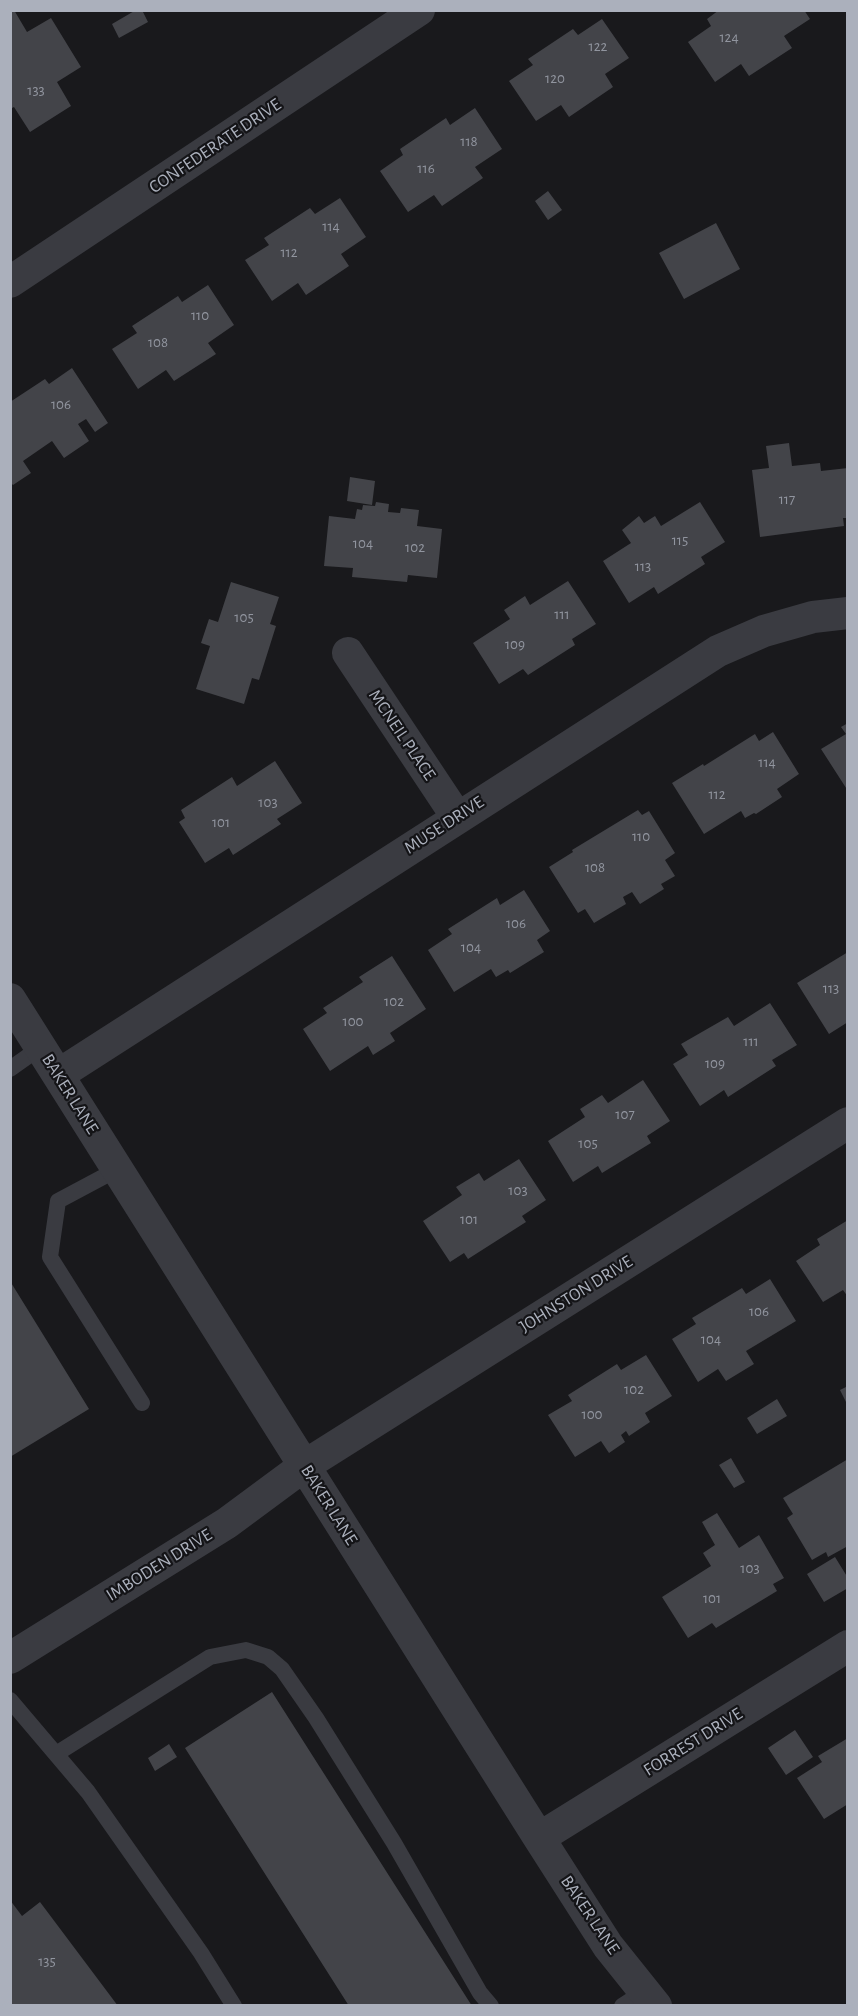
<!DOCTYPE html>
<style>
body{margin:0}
#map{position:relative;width:858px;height:2016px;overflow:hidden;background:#19191c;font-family:"Alegreya Sans",sans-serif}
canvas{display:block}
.frame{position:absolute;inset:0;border:12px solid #abb0bc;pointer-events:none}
</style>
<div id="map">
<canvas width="858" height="2016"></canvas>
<div class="frame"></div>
</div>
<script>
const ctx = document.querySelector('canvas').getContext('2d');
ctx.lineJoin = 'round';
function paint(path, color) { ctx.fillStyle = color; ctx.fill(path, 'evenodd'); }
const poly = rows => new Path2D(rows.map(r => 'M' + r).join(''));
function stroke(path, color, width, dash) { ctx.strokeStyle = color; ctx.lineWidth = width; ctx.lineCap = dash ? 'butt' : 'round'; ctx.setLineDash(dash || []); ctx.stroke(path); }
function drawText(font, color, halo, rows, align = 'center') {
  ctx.font = font + ' "Alegreya Sans",sans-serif'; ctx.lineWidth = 4.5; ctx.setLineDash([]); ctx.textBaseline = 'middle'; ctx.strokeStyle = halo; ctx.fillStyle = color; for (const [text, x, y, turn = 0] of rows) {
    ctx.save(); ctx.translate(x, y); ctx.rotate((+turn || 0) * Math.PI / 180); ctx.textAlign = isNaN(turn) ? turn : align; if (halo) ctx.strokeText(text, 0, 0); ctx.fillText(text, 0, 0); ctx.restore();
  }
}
const building = poly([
 [10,10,14,10,27,32,51,18,81,67,57,82,71,106,30,132,14,107,10,109],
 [136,10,142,10,148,22,119,38,112,24],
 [719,10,804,10,810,19,784,36,792,48,749,76,741,64,715,82,688,42,711,26,707,19],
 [602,19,629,58,605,74,613,87,569,117,561,105,536,121,509,81,533,65,528,59,573,29,578,35],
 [475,108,502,149,475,167,483,178,442,206,434,195,408,212,380,171,403,155,400,149,446,118,450,125],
 [548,191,562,210,548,220,535,201],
 [340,198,366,237,341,254,349,266,306,295,298,283,272,301,245,260,269,245,264,238,310,208,315,214],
 [716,223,740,269,684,299,659,253],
 [208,285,234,325,208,343,216,354,174,381,166,370,138,389,112,349,137,333,132,326,178,296,182,302],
 [72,368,108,423,95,432,86,419,78,424,89,441,64,458,52,441,23,461,31,473,13,485,10,482,10,402,45,379,49,384],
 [789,443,792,466,820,463,821,471,848,468,848,518,843,518,844,526,760,537,752,470,769,468,766,446],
 [350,477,375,481,372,505,347,501],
 [376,502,389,504,388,512,400,513,401,508,419,510,417,526,442,529,437,578,408,575,407,582,352,577,353,568,324,566,329,516,355,519,357,509,362,510,363,505,375,506],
 [700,502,725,542,701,557,705,564,658,594,654,587,629,603,603,561,631,543,622,530,639,516,644,523,655,516,661,526],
 [568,581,596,624,572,639,575,645,528,675,523,669,499,684,473,643,510,619,504,610,525,596,530,605],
 [231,582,279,597,270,624,276,626,259,680,252,678,244,704,196,689,210,646,201,643,209,619,218,622],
 [848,723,848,791,821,749,846,734,841,727],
 [773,732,799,774,777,789,782,797,756,814,754,813,745,818,741,811,704,834,672,783,703,764,704,766,755,734,759,741],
 [275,761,302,803,277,819,281,824,233,855,229,848,205,863,179,822,185,818,181,810,232,777,237,786],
 [638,810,642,815,649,811,675,853,665,860,675,876,661,884,664,889,640,904,632,892,623,897,626,904,594,923,585,909,578,913,549,867,573,852,572,850],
 [524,890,550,931,537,940,544,952,510,973,508,970,496,977,491,969,454,992,428,950,452,934,448,929,497,898,500,905],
 [848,952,848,1022,829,1034,797,983],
 [392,956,426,1009,390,1033,395,1041,373,1055,368,1046,330,1071,303,1029,327,1013,323,1008,363,982,359,977],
 [770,1003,797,1045,772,1060,776,1066,728,1097,724,1090,700,1106,673,1064,688,1055,681,1044,728,1017,734,1026],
 [643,1080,670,1121,647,1136,651,1143,602,1173,598,1166,573,1182,548,1141,585,1117,580,1109,602,1095,608,1103],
 [519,1159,546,1200,522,1216,526,1222,468,1259,464,1253,450,1262,423,1221,462,1195,456,1187,479,1173,484,1181],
 [848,1220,848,1297,843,1290,823,1302,796,1261,820,1245,817,1239],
 [770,1279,796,1321,746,1351,754,1364,726,1381,718,1369,698,1382,672,1339,696,1324,692,1318,742,1288,746,1294],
 [10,1281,89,1409,10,1457],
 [646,1355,672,1396,645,1413,650,1422,629,1436,626,1431,621,1435,625,1442,609,1453,601,1441,575,1457,548,1415,572,1401,568,1395,617,1364,621,1370],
 [848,1386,848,1406,840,1390],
 [777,1399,787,1416,757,1434,747,1418],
 [731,1458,745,1482,734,1488,719,1465],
 [848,1459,848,1546,828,1557,826,1552,812,1560,787,1518,793,1514,783,1498],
 [717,1513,739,1548,759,1535,784,1578,773,1584,777,1591,716,1628,712,1623,688,1638,662,1597,711,1566,703,1553,715,1545,702,1522],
 [835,1557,848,1578,848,1588,824,1602,807,1574],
 [272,1692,472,2006,349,2006,185,1748],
 [795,1730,813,1757,786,1775,768,1748],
 [848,1738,848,1804,824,1819,797,1778,822,1762,818,1756],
 [169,1744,177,1757,155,1771,148,1758],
 [10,1900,22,1916,40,1902,118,2006,10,2006]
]);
const lane = poly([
 [10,1069,41,1047],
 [118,1169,58,1201,50,1257,142,1403],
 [10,1700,88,1792,201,1953,234,2006],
 [56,1754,210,1657,246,1650,268,1657,282,1669,316,1718,394,1843,480,1993,491,2006],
 [622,2006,645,1991]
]);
const street = poly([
 [10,282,419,10],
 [348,653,457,817],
 [10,999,539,1838,608,1946,656,2006],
 [58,1075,718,651,764,631,813,617,848,613],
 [10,1658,227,1523,304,1466,848,1123],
 [539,1838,848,1646]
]);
const numberNames = [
 ["124",729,37],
 ["122",598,46],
 ["120",555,78],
 ["133",36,90],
 ["118",469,141],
 ["116",426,168],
 ["114",331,226],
 ["112",289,252],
 ["110",200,315],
 ["108",158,342],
 ["106",61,404],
 ["117",787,499],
 ["115",680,540],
 ["104",363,543],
 ["102",415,547],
 ["113",643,566],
 ["111",562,614],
 ["105",244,617],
 ["109",515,644],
 ["114",767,762],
 ["112",717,794],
 ["103",268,802],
 ["101",221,822],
 ["110",641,836],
 ["108",595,867],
 ["106",516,923],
 ["104",471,947],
 ["113",831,988],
 ["102",394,1001],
 ["100",353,1021],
 ["111",751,1041],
 ["109",715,1063],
 ["107",625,1114],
 ["105",588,1143],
 ["103",518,1190],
 ["101",469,1219],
 ["106",759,1311],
 ["104",711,1339],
 ["102",634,1389],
 ["100",592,1414],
 ["103",750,1568],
 ["101",712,1598],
 ["135",47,1961]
];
const streetNames = [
 ["CONFEDERATE DRIVE",215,146,-34],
 ["MCNEIL PLACE",402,735,56],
 ["MUSE DRIVE",444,825,-33],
 ["BAKER LANE",70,1094,58],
 ["JOHNSTON DRIVE",576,1294,-32],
 ["BAKER LANE",329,1505,58],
 ["IMBODEN DRIVE",159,1565,-32],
 ["FORREST DRIVE",693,1742,-32],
 ["BAKER LANE",590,1915,56]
];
paint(building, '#434449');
stroke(lane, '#3a3b41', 16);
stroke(street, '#3a3b41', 32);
drawText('15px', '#91959f', null, numberNames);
drawText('18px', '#abb0bc', '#141417', streetNames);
</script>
